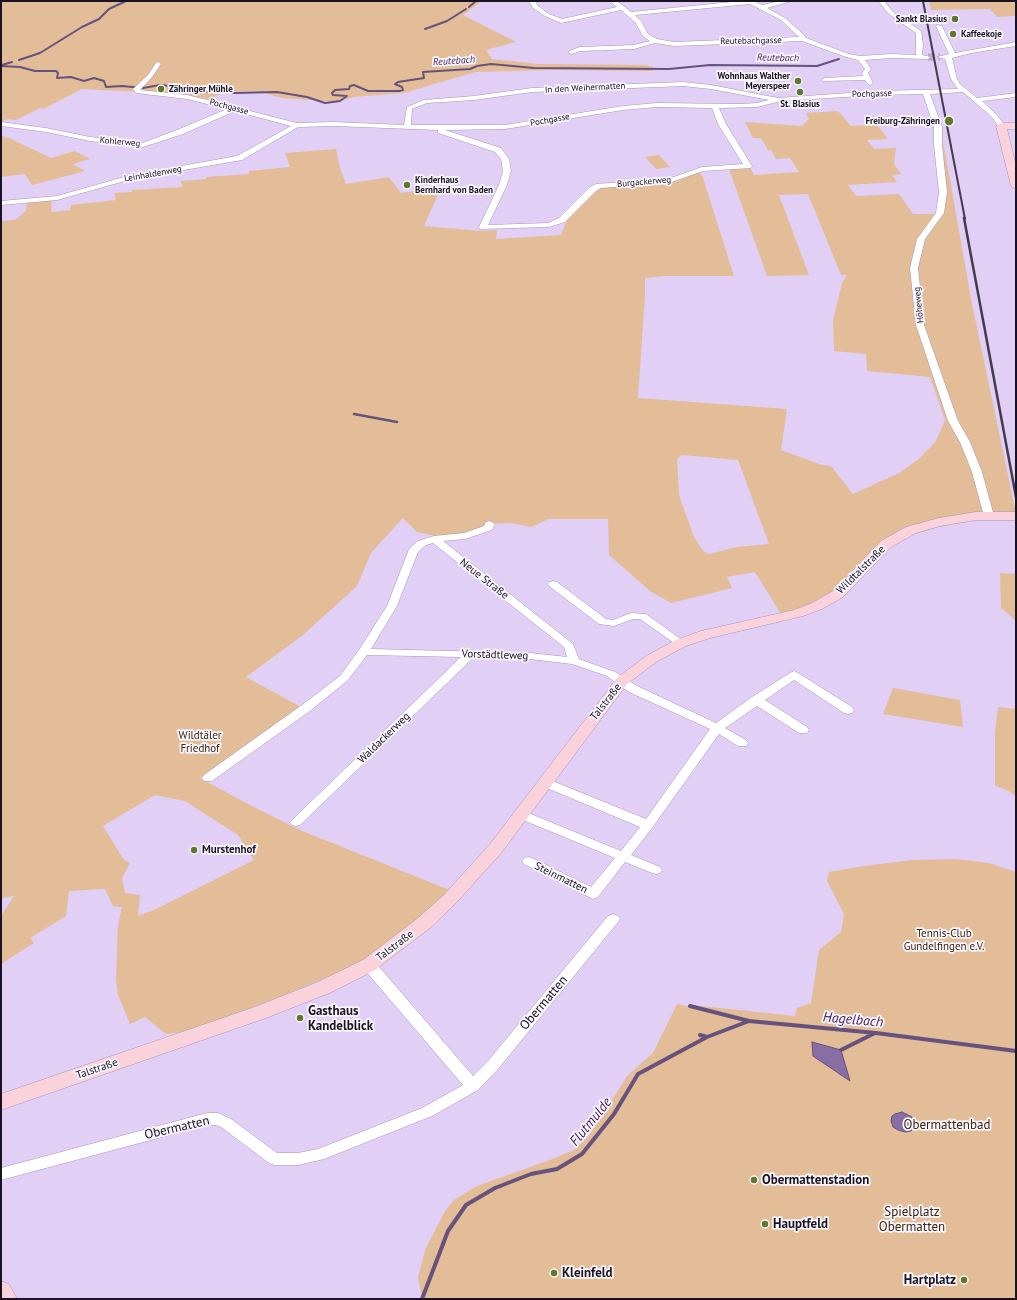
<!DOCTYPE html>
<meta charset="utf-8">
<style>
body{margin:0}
#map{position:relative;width:1017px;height:1300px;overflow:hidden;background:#e1cff5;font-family:"PT Sans",sans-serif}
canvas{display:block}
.frame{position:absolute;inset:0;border:2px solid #191220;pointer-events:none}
</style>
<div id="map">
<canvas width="1017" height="1300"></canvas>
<div class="frame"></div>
</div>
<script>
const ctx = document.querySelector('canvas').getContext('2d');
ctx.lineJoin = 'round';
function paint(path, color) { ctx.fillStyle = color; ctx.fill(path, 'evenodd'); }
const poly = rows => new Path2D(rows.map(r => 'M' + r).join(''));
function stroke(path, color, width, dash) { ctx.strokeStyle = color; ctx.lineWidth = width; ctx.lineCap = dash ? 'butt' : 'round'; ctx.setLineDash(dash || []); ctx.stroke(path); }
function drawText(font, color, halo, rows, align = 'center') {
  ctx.font = font + ' "PT Sans",sans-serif'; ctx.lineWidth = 3.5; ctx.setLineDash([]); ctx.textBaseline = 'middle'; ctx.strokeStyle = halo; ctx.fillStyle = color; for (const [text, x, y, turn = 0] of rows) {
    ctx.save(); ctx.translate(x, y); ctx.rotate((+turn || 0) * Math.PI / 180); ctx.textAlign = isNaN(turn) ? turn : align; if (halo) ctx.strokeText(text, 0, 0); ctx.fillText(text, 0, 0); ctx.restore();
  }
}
const green = poly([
 [1,1,482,1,463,15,516,42,486,50,492,59,539,64,646,65,653,67,653,71,555,70,475,72,404,93,354,97,336,102,282,98,261,92,237,91,217,95,210,99,142,92,82,89,43,109,40,108,16,120,8,119,1,122],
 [929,1,1016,1,1016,16,997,17,990,9,931,10],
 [838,111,851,126,877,125,888,139,867,140,874,149,896,148,894,164,901,174,892,175,897,182,848,185,856,196,899,194,913,214,943,214,945,192,943,146,944,146,972,304,1016,513,938,527,909,536,894,544,882,555,845,596,831,592,810,604,781,614,755,572,727,577,732,588,671,603,650,591,609,555,608,519,548,519,532,527,510,523,487,524,481,529,462,535,436,536,417,532,403,518,371,553,357,586,303,635,246,677,301,707,200,778,246,803,300,830,452,891,375,954,337,973,272,1000,186,1032,166,1034,145,1017,130,1024,118,995,116,979,118,925,122,907,113,906,105,889,69,891,66,916,30,938,34,943,1,964,1,916,14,896,1,898,1,221,15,220,26,211,27,202,52,200,51,212,70,210,71,205,116,200,114,193,132,192,132,190,182,187,181,181,206,179,206,177,249,174,249,171,290,167,285,153,336,149,340,168,346,184,389,177,401,193,441,188,424,226,481,231,497,230,496,239,561,235,567,219,599,188,678,181,699,171,703,178,734,276,664,276,645,278,645,295,638,398,787,409,781,450,822,465,831,466,853,494,899,473,919,459,936,441,945,420,930,377,867,371,866,354,834,351,833,320,842,283,847,275,841,275,808,194,779,195,809,275,767,276,729,169,750,167,754,175,799,172,790,158,776,159,771,150,768,150,761,138,753,138,745,122,802,126,809,119,806,113],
 [682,455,738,460,769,544,737,547,709,554,703,551,694,537,679,495,677,459],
 [155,795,185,801,238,835,254,860,154,910,138,916,140,895,125,893,122,878,130,863,124,860,103,826],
 [1,136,11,139,51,158,75,151,90,159,73,164,85,171,32,185,25,174,1,177],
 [659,155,670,167,656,169,645,157],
 [1000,573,1016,574,1016,621,1003,609,1001,609],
 [893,688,960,700,963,727,883,714],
 [998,707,1016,709,1016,796,1005,789,995,786,995,732],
 [956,859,989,863,1016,872,1016,1299,422,1299,418,1277,426,1248,445,1211,454,1200,477,1186,550,1160,574,1150,588,1137,628,1075,653,1053,677,1004,701,1010,701,1006,795,1016,797,1008,811,1003,819,950,841,932,844,914,827,881,829,872,864,866,913,860]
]);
const water = poly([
 [812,1042,841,1050,850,1081,813,1056,812,1042],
 [902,1112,912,1117,915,1123,914,1127,911,1131,905,1132,898,1130,893,1127,891,1121,892,1116,895,1114,902,1112]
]);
const streamFar2 = poly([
 [469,7,476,1],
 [425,29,447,21,466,9],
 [19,60,40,53,82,27,99,19,109,9,126,1],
 [2,65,12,62],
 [1,66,20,67,35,71,56,71,58,73,57,78,71,77,84,81,94,78,104,81,106,87,122,86,143,88,160,85,192,88,200,90,201,93,221,90,234,93,277,92,307,97,325,103,340,101,347,96,333,95,332,93,335,90,349,89,350,86,354,85,368,91,399,91,403,90,402,87,395,84,398,82,424,78,423,72,470,69,477,66,491,64,534,68,669,69,710,65,817,66,839,59]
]);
const streamFar1 = poly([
 [354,414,397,422]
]);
const stream = poly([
 [690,1006,749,1021,876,1033,1016,1051],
 [700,1035,707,1037],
 [841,1050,875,1033],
 [422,1299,448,1231,466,1205,495,1188,531,1174,557,1169,582,1154,614,1114,638,1074,707,1037,749,1021]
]);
const streetTunnel = poly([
 [928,57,940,57]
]);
const street = poly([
 [529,1,535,1,538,6,549,14,562,19,617,7,610,1,617,1,631,12,742,1,754,1,762,5,781,1,792,1,767,8,785,18,803,34,806,38,849,54,860,56,891,54,916,55,916,33,889,14,878,1,884,1,893,12,921,31,923,44,922,55,931,57,928,59,891,58,865,60,871,69,868,73,873,83,870,85,868,84,865,80,823,81,822,80,825,78,863,76,862,73,865,69,858,60,846,57,802,41,674,46,655,43,634,49,581,51,571,54,569,53,569,51,580,47,634,45,650,41,643,36,635,22,621,10,561,23,545,16,533,8,529,1],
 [750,4,781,20,799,37,674,42,657,39,648,34,641,21,635,15,750,4],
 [937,25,942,26,955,53,1016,42,1016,46,971,53,952,58,957,79,960,84,977,98,1016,93,1016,97,982,101,997,115,1005,126,1003,127,999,127,992,117,963,92,930,94,942,127,942,145,947,192,944,213,925,239,918,268,924,325,958,421,970,442,982,472,994,516,989,519,984,516,972,472,960,442,948,421,916,325,910,268,917,239,936,213,939,192,934,145,934,127,923,94,877,95,781,101,757,107,719,108,726,124,752,166,751,168,703,171,669,183,601,188,596,191,565,222,549,227,480,229,479,227,499,185,503,171,501,159,495,152,438,133,438,130,334,126,298,127,242,160,132,179,57,200,1,205,1,201,57,196,131,175,237,156,291,126,235,111,183,134,143,147,90,141,46,132,1,126,1,122,46,128,90,137,142,143,177,130,227,109,187,99,136,93,133,89,134,88,148,75,156,63,158,62,161,64,152,77,140,90,187,95,297,123,334,122,404,125,407,107,424,100,474,96,532,88,683,82,711,85,778,98,877,91,958,89,951,79,945,59,937,57,949,54,936,26,937,25],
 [683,86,711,89,769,100,757,103,741,104,657,103,623,106,505,125,411,125,412,109,427,103,474,100,532,92,683,86],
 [657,107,712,108,718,124,743,164,702,167,668,179,596,184,590,187,559,218,548,223,488,225,507,185,511,171,509,159,501,148,445,130,505,129,623,110,657,107],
 [490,521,495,524,492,530,465,539,443,541,573,644,579,659,615,672,637,686,716,723,752,697,790,673,794,671,798,673,852,707,854,710,852,713,848,714,844,713,794,680,765,700,807,727,809,730,807,733,799,733,757,706,725,728,746,740,748,743,746,746,738,746,719,734,652,828,631,855,660,867,662,870,660,873,656,874,652,873,625,862,598,897,593,899,524,864,522,861,524,858,528,857,532,858,591,887,615,858,518,818,516,815,518,812,522,811,526,812,621,851,640,827,542,786,540,783,542,780,550,780,646,819,710,729,629,692,607,676,572,664,530,659,474,657,300,825,296,826,292,825,290,822,461,657,367,655,348,680,310,711,212,781,204,781,202,778,204,775,302,705,340,676,359,650,387,606,409,549,418,541,434,536,464,533,484,526,486,522,490,521],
 [433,543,564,647,567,657,530,653,371,649,397,606,418,552,426,545,433,543],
 [553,581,557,582,606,619,613,620,631,613,646,614,686,643,681,646,677,645,640,619,633,619,614,626,599,624,549,586,548,584,549,582,553,581],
 [613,914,618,916,620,919,618,922,498,1069,478,1090,432,1116,324,1159,298,1165,274,1165,269,1163,221,1127,216,1125,207,1125,1,1180,1,1168,207,1113,218,1113,231,1119,277,1153,298,1153,318,1149,422,1108,463,1085,364,969,362,965,364,961,369,960,374,961,473,1076,488,1061,608,916,613,914]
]);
const secondary = poly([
 [1001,123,1016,123,1016,129,1007,129,1016,166,1016,189,1011,186,996,126,1001,123],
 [976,512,1016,512,1016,520,976,520,940,526,916,533,891,547,843,597,822,609,803,616,710,638,686,646,656,662,627,684,502,852,456,903,430,928,375,970,332,992,266,1018,1,1110,1,1094,252,1008,318,982,363,960,418,918,444,895,490,844,617,678,646,656,676,640,701,631,794,610,812,603,833,591,881,541,906,527,939,518,976,512],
 [1,1281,9,1284,17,1299,1,1299,1,1281]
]);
const railFar1 = poly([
 [923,1,965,219]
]);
const rail = poly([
 [964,218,1016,497]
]);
const markers = [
 [955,19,4,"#5e792c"],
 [953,34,4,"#5e792c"],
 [798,81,4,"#5e792c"],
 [161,89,4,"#5e792c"],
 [800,92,4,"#5e792c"],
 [949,121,5,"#5e792c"],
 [407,185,4,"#5e792c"],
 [194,850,4,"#5e792c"],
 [300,1018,4,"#5e792c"],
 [754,1180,4,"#5e792c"],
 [765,1224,4,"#5e792c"],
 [554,1273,4,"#5e792c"],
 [964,1280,4,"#5e792c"]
];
const farPoinames = [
 ["Sankt Blasius",947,19],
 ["Kaffeekoje",961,34,"left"],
 ["Wohnhaus Walther",790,76],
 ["Meyerspeer",790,86],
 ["Zähringer Mühle",169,89,"left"],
 ["St. Blasius",800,104,"center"],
 ["Freiburg-Zähringen",940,121],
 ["Kinderhaus",415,180,"left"],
 ["Bernhard von Baden",415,190,"left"]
];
const farStreetnames = [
 ["Reutebachgasse",751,41,-1],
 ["In den Weihermatten",585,88,-3],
 ["Pochgasse",872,94,-2],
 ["Pochgasse",229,107,15],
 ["Pochgasse",550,120,-10],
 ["Kohlerweg",120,142,5],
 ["Leinhaldenweg",153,174,-10],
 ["Burgackerweg",644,182,-5],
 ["Höheweg",919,305,-96]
];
const farWaternames = [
 ["Reutebach",778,58,1],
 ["Reutebach",454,61,-4]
];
const streetNames = [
 ["Wildtalstraße",861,570,-45],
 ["Neue Straße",484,579,38],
 ["Vorstädtleweg",495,655,2],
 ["Talstraße",606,702,-52],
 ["Waldackerweg",384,738,-44],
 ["Steinmatten",561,878,26],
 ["Talstraße",395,946,-37],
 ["Talstraße",97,1069,-19]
];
const parkNames = [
 ["Wildtäler",200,736],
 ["Friedhof",200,749],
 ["Tennis-Club",944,934],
 ["Gundelfingen e.V.",944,947]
];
const poiNames = [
 ["Murstenhof",202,850]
];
const nearStreetnames = [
 ["Obermatten",544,1003,-50],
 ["Obermatten",177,1128,-13]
];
const nearPoinames = [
 ["Gasthaus",308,1011],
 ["Kandelblick",308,1026],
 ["Obermattenstadion",762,1180],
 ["Hauptfeld",773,1224],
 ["Kleinfeld",562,1273],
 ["Hartplatz",956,1280,"right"]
];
const nearParknames = [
 ["Obermattenbad",947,1125],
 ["Spielplatz",912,1212],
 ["Obermatten",912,1227]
];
const nearWaternames = [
 ["Hagelbach",853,1020,5],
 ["Flutmulde",591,1122,-51]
];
paint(green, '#e3bd97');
paint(water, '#896ea5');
stroke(water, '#67527d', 1);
stroke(streamFar2, '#67527d', 2);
stroke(streamFar1, '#67527d', 2.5);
stroke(stream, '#67527d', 4);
stroke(streetTunnel, '#b9a9ca', 7, [7, 3.5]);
stroke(street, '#a695b9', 1);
stroke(secondary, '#a695b9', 1);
paint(street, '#fff');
paint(secondary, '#fad2dc');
stroke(railFar1, '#443b4e', 2);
stroke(rail, '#443b4e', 2.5);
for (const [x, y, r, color] of markers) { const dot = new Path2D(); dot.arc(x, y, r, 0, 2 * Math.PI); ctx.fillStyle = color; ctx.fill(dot); stroke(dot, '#faf7ff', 1.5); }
drawText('bold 9px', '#191220', '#faf7ff', farPoinames, 'right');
drawText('9px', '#191220', '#faf7ff', farStreetnames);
drawText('italic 10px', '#421b60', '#faf7ff', farWaternames);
drawText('11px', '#191220', '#faf7ff', streetNames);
drawText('11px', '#39250e', '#faf7ff', parkNames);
drawText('bold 11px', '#191220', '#faf7ff', poiNames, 'left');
drawText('13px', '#191220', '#faf7ff', nearStreetnames);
drawText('bold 13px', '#191220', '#faf7ff', nearPoinames, 'left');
drawText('13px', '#39250e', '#faf7ff', nearParknames);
drawText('italic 14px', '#421b60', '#faf7ff', nearWaternames);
</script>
